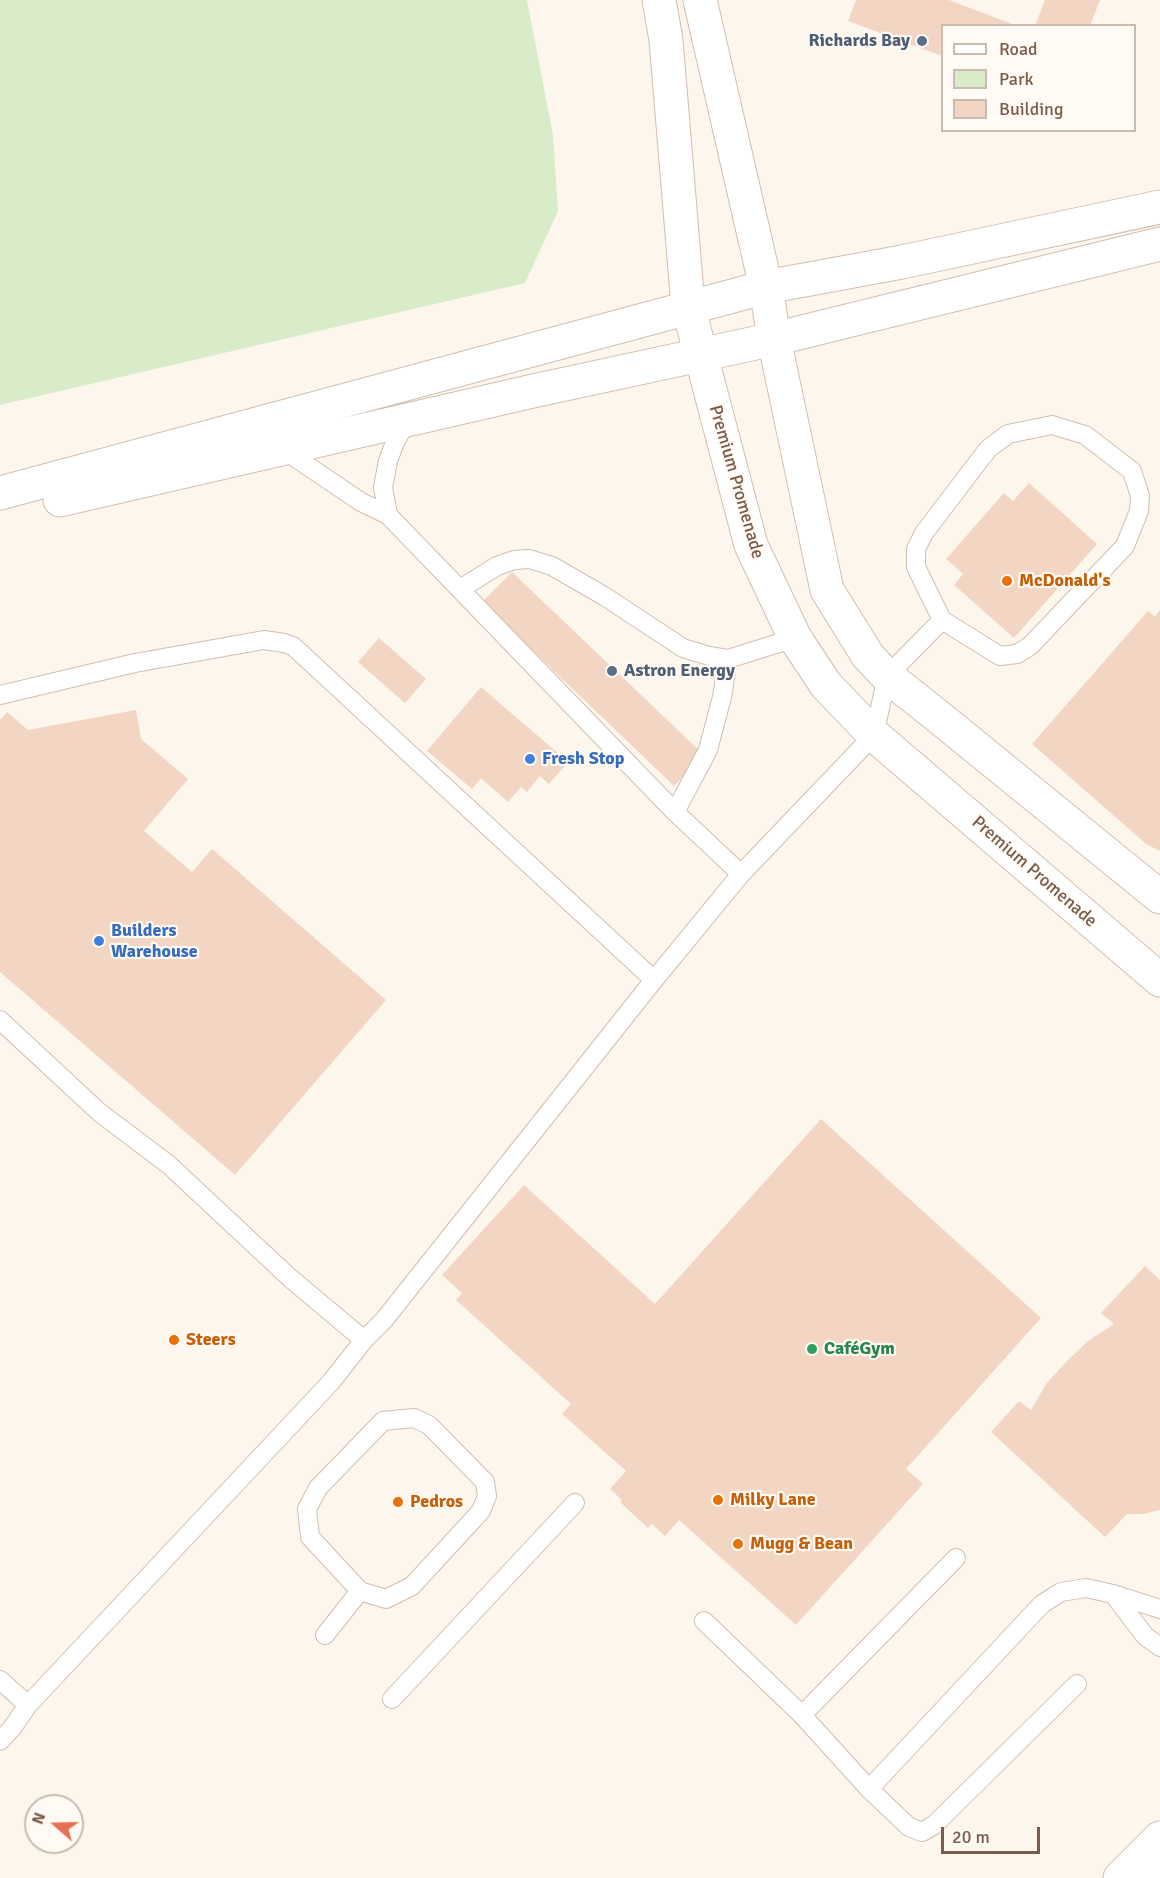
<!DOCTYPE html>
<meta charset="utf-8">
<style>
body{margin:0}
#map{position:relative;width:1160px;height:1878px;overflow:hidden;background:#fdf6ec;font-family:Signika,sans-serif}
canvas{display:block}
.legend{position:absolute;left:941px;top:24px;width:195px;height:108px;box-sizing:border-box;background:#fffaf3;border:2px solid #cabbb1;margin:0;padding:8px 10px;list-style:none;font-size:18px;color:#7a5c4d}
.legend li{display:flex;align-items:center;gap:12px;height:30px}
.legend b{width:30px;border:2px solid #cabbb1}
.north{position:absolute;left:24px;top:1794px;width:60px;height:60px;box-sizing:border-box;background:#fffaf3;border:2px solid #cabbb1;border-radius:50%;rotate:290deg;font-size:16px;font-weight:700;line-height:24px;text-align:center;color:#7a5c4d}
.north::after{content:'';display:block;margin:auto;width:21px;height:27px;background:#e76f51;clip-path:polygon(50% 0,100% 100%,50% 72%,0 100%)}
.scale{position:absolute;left:941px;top:1827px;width:99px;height:27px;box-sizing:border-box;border:3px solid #7a5c4d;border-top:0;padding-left:8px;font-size:18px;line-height:21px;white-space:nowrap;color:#7a5c4d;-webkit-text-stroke:4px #fffaf3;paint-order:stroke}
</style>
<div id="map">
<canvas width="1160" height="1878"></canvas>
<ul class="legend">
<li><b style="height:8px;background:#fff"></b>Road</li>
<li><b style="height:16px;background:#d8ecc9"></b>Park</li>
<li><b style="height:16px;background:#f3d5c3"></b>Building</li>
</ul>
<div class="north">N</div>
<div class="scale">20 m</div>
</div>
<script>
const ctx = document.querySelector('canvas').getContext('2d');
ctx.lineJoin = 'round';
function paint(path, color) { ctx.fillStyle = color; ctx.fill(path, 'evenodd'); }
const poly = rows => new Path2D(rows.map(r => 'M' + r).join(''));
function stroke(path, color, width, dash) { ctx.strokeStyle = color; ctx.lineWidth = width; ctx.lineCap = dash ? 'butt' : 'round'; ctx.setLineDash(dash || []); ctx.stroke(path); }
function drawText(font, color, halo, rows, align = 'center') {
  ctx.font = font + ' Signika,sans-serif'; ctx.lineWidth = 4.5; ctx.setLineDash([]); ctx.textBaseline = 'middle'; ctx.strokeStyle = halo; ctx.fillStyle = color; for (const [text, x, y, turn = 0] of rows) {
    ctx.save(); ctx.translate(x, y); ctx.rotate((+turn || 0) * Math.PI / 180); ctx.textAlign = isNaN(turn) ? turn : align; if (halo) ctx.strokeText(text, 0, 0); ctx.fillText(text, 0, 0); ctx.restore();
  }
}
const green = poly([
 [0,0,527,0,553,135,558,211,525,283,0,405]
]);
const building = poly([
 [856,0,949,0,1015,25,942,26,942,56,848,21],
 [1045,0,1100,0,1090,26,1035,26],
 [1029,483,1097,544,1014,638,954,585,963,574,946,559,1004,493,1013,501],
 [512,572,704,755,674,786,482,602],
 [1160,610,1160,851,1146,844,1032,744,1148,611,1155,617],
 [379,638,426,679,405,703,358,662],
 [481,687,568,762,549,784,540,776,527,792,521,787,508,802,481,778,472,789,427,751],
 [136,710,141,739,188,779,144,831,192,872,212,849,386,1000,235,1175,0,972,0,720,7,712,28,730],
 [821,1119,1041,1318,906,1469,923,1484,796,1625,679,1520,665,1536,652,1524,648,1528,620,1502,622,1500,610,1489,626,1471,562,1414,571,1404,456,1300,462,1293,442,1275,524,1185,655,1304],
 [1145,1266,1160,1280,1160,1510,1143,1514,1127,1514,1105,1537,991,1432,1019,1401,1031,1410,1046,1384,1067,1361,1088,1341,1114,1324,1101,1313]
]);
const service = poly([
 [1052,425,1085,435,1132,471,1140,496,1139,511,1125,546,1030,646,1017,654,1000,656,942,620,916,567,916,549,924,533,988,449,1008,434,1052,425],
 [281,448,361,502,388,515,675,812,741,874],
 [388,515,383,487,388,461,395,442,408,419],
 [460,589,497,566,514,560,529,559,552,566,604,596,683,648,709,656,728,659,795,638],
 [0,695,135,663,264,640,284,643,293,646,654,980],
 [675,812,708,750,722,697,728,659],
 [0,1020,99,1112,169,1165,290,1278,364,1340],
 [414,1418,429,1425,485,1482,487,1496,481,1511,412,1586,386,1599,360,1591,310,1537,307,1509,318,1488,383,1421,414,1418],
 [1113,1594,1145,1636,1160,1647],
 [704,1621,802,1715,869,1789,1042,1604,1061,1592,1086,1588,1113,1594,1160,1609],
 [325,1635,360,1591],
 [0,1680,28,1705,331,1382,364,1340,384,1320,654,980,741,874,874,735,887,676,942,620],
 [392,1699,575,1503],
 [802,1715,956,1558],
 [0,1741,12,1728,28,1705],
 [869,1789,909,1827,922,1832,934,1825,1077,1684]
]);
const minor = poly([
 [659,0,666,40,688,306,751,545,795,638,826,685,874,735,1160,980],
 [700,0,766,287,774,339,827,590,868,656,887,676,940,718,1160,897],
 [1120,1878,1160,1838],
 [1154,1878,1160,1872]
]);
const tertiary = poly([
 [0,493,766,287,902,262,1160,207],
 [60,500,533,391,774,339,1160,244]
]);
const markers = [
 [922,41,6,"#5c6f8a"],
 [1007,581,6,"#e8710a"],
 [612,671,6,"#5c6f8a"],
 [530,759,6,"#3f7fe0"],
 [99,941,6,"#3f7fe0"],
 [174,1340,6,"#e8710a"],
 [812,1349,6,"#2e9e5b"],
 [718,1500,6,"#e8710a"],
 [398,1502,6,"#e8710a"],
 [738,1544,6,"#e8710a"]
];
const serviceNames = [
 ["Richards Bay",910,41],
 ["Astron Energy",624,671,"left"]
];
const streetNames = [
 ["Premium Promenade",736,482,74],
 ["Premium Promenade",1034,872,41]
];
const foodNames = [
 ["McDonald's",1019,581],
 ["Steers",186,1340],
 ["Milky Lane",730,1500],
 ["Pedros",410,1502],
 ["Mugg & Bean",750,1544]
];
const shopNames = [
 ["Fresh Stop",542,759],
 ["Builders",111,931],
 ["Warehouse",111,952]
];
const leisureNames = [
 ["CaféGym",824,1349]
];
paint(green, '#d8ecc9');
paint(building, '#f3d5c3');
stroke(service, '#d1beb0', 20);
stroke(minor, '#d1beb0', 35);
stroke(tertiary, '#d1beb0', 35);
stroke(service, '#fff', 18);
stroke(minor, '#fff', 33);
stroke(tertiary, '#fff', 33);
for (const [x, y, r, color] of markers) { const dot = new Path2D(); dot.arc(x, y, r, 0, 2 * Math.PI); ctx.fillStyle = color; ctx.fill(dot); stroke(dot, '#fffaf3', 2); }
drawText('bold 18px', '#4e5e75', '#fffaf3', serviceNames, 'right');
drawText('18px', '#7a5c4d', '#fffaf3', streetNames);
drawText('bold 18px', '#c56008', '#fffaf3', foodNames, 'left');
drawText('bold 18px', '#366cbe', '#fffaf3', shopNames, 'left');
drawText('bold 18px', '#27864d', '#fffaf3', leisureNames, 'left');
</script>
